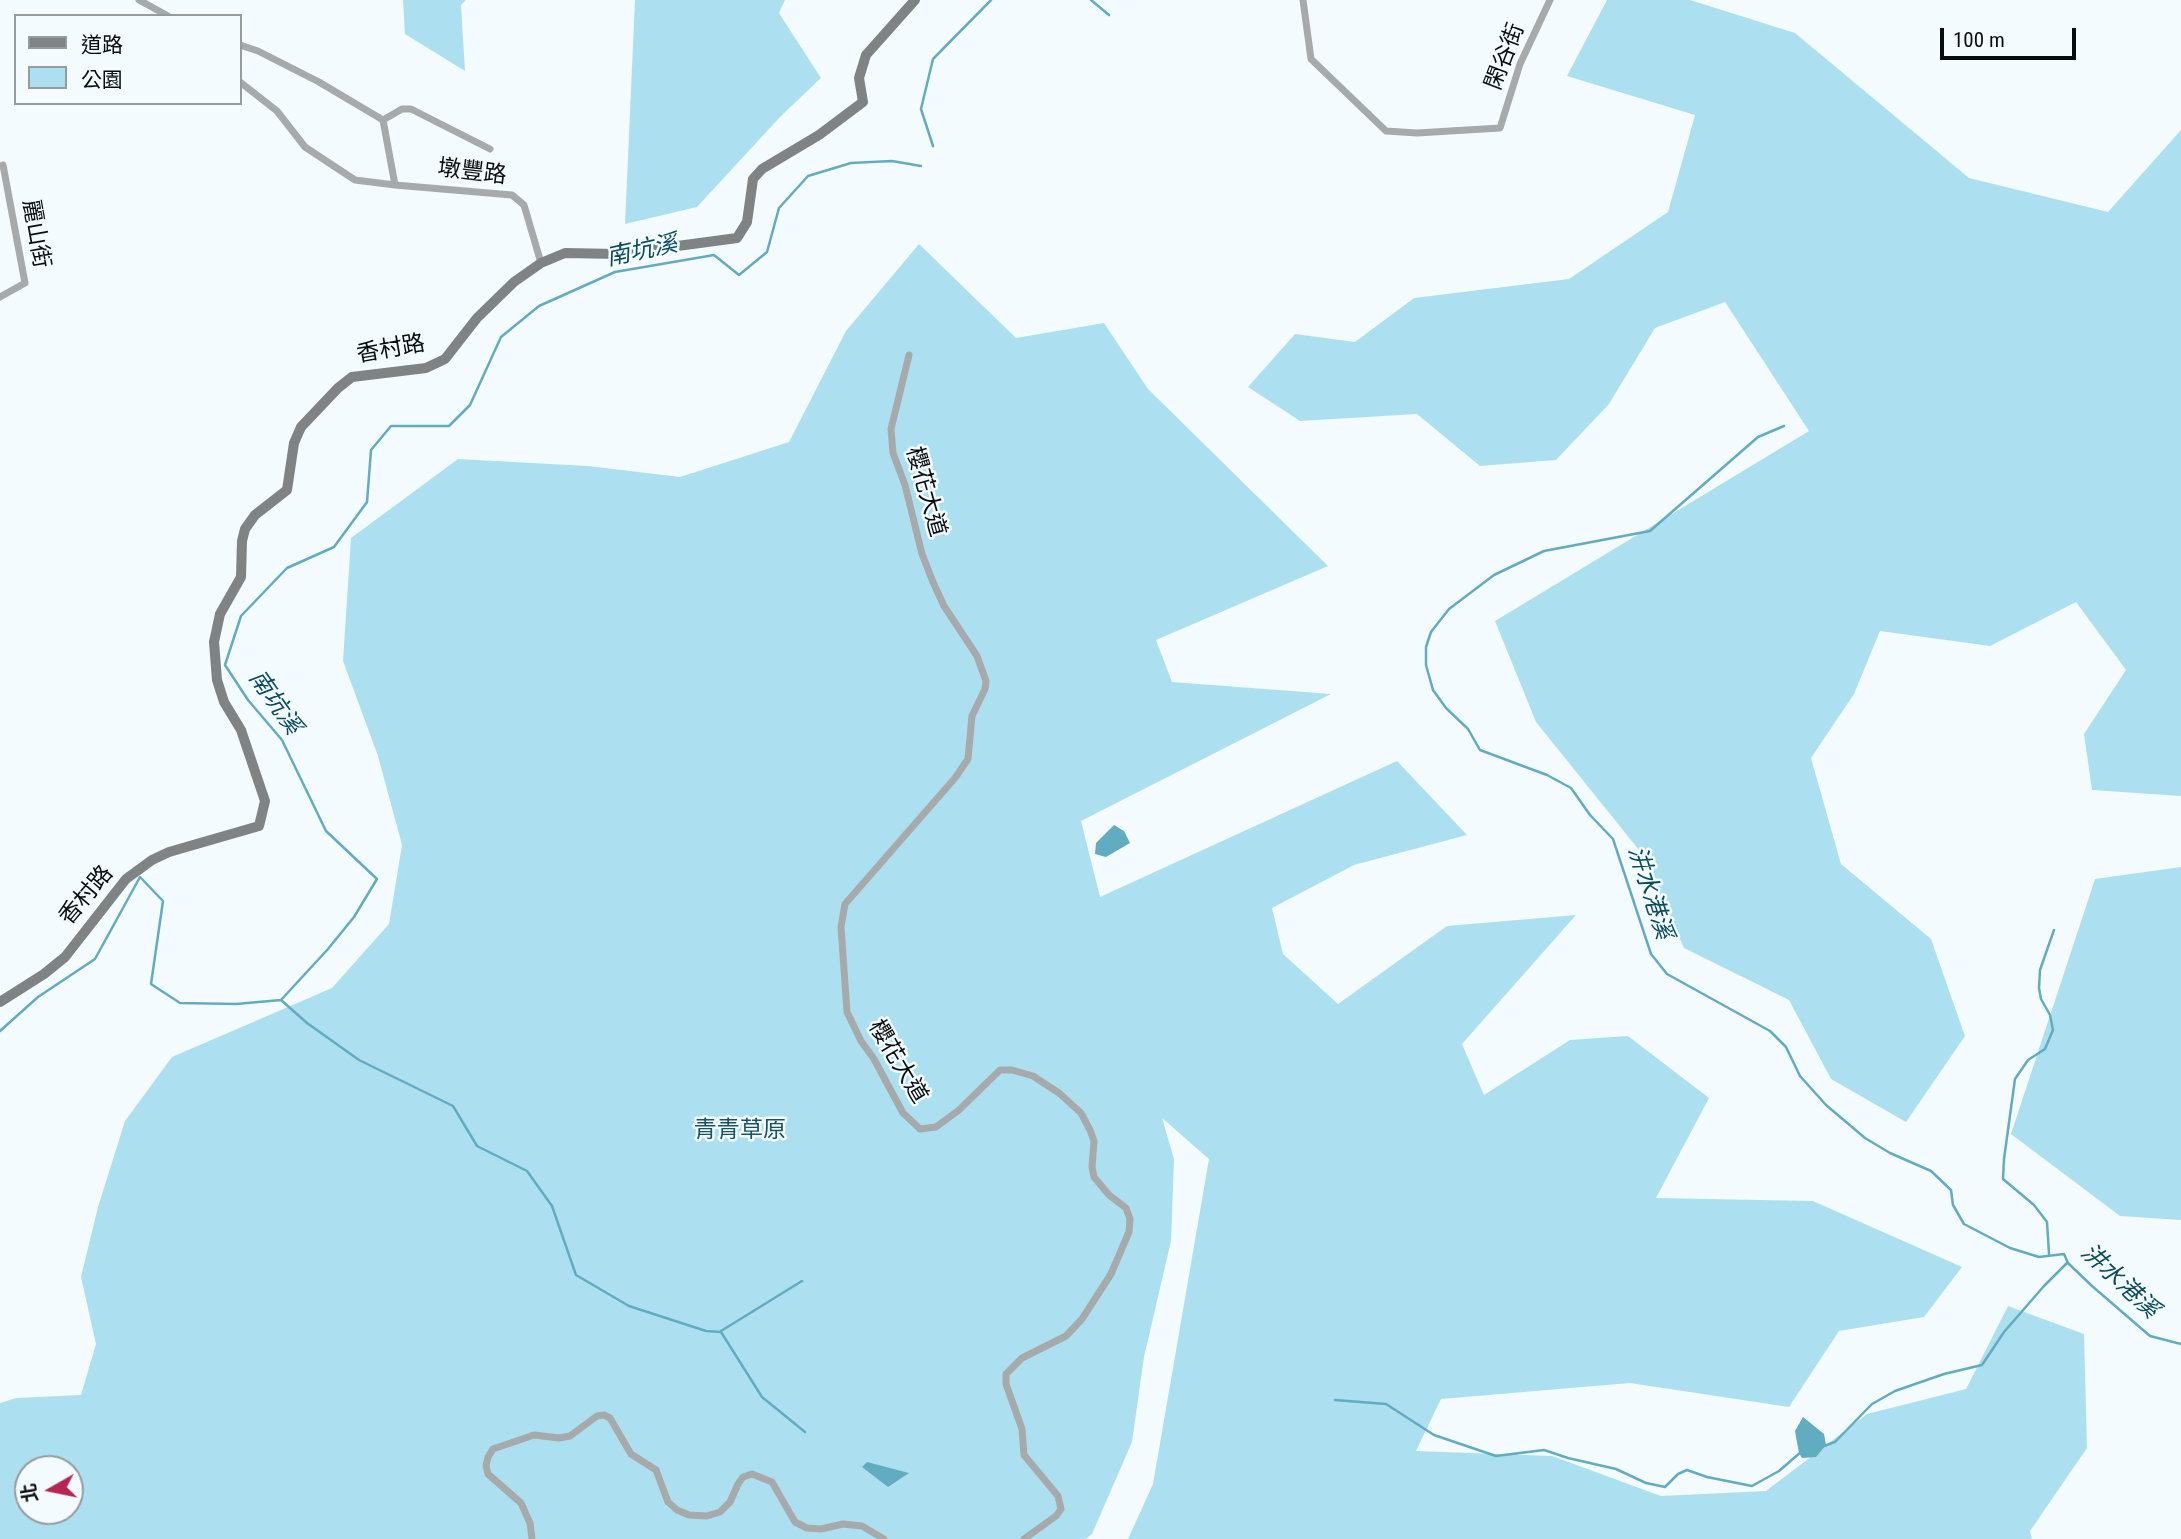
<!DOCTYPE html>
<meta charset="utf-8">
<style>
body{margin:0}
#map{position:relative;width:2181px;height:1539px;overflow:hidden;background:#f4fbfe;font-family:"Roboto Condensed","Noto Sans TC",sans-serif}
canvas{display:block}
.legend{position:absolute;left:14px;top:14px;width:228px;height:91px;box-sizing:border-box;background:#f4fbfe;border:2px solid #969b9d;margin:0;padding:9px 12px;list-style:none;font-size:21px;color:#090c0c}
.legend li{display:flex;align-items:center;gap:14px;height:35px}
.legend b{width:35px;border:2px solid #969b9d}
.north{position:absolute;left:14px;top:1455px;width:70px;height:70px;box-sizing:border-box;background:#f4fbfe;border:2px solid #969b9d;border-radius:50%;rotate:261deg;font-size:19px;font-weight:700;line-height:28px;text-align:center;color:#090c0c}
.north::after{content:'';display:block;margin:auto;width:24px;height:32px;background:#b62652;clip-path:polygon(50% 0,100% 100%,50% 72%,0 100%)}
.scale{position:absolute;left:1940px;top:28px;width:136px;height:32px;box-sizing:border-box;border:4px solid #090c0c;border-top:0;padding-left:9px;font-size:21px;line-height:24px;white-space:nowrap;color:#090c0c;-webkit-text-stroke:5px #f4fbfe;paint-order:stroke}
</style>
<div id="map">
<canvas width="2181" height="1539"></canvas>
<ul class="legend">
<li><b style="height:9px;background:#7f8384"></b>道路</li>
<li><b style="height:19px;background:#ace0f0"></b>公園</li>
</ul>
<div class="north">北</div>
<div class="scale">100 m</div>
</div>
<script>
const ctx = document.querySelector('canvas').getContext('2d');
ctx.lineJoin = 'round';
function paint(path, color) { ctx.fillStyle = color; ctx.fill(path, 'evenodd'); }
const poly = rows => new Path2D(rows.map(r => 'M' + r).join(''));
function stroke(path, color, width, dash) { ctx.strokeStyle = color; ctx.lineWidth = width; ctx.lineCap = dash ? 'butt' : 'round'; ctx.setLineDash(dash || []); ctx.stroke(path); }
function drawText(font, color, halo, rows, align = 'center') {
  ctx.font = font + ' "Roboto Condensed","Noto Sans TC",sans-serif'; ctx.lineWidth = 5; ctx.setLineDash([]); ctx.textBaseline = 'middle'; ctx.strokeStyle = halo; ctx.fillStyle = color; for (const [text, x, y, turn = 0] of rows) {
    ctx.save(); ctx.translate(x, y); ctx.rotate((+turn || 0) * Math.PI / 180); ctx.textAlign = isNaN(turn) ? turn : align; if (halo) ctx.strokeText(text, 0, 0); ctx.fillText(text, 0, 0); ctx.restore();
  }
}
const green = poly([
 [403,0,466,0,461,5,465,71,405,34],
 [635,0,785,0,779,13,821,78,781,116,697,207,625,224],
 [1607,0,1690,0,1795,33,1969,178,2108,212,2181,130,2181,796,2092,790,2084,734,2126,670,2076,602,1990,646,1880,631,1854,694,1811,758,1841,864,1931,939,1965,1036,1906,1122,1831,1079,1789,1000,1684,948,1643,855,1536,722,1495,621,1809,431,1725,302,1655,328,1609,404,1556,460,1480,466,1417,414,1300,421,1248,387,1295,334,1355,342,1414,298,1569,279,1668,212,1695,115,1567,76],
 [919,244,1016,338,1104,323,1148,389,1328,566,1156,640,1172,682,1331,694,1081,821,1100,897,1397,761,1467,835,1354,865,1272,908,1283,954,1338,1004,1447,926,1576,915,1462,1044,1484,1095,1570,1040,1628,1036,1709,1098,1656,1198,1813,1201,1962,1267,1924,1317,1839,1331,1789,1407,1630,1383,1441,1399,1416,1451,1552,1456,1661,1496,1766,1491,1867,1414,1966,1389,2008,1306,2084,1334,2087,1448,2030,1531,2032,1539,1128,1539,1153,1484,1209,1159,1162,1118,1174,1159,1171,1241,1144,1357,1132,1442,1092,1534,1086,1539,0,1539,0,1403,16,1398,81,1395,96,1344,81,1277,98,1207,125,1121,172,1057,332,988,389,924,402,845,378,756,343,661,351,538,458,459,588,466,680,477,789,442,846,331],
 [28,1469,70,1469,70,1511,28,1511],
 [2181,867,2181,1220,2120,1216,2011,1134,2095,879]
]);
const water = poly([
 [1114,825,1124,831,1130,843,1106,857,1095,854,1096,843],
 [1803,1417,1824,1434,1826,1445,1816,1457,1802,1458,1799,1453,1795,1431],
 [867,1462,909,1473,888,1487,862,1467]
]);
const stream = poly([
 [1091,0,1109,15],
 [933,146,921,109,933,59,991,0],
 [1784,426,1758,437,1650,531,1544,551,1494,575,1449,609,1431,632,1426,647,1426,665,1433,690,1446,708,1468,729,1480,750,1547,775,1571,788,1590,815,1613,839,1651,954,1667,974,1770,1031,1786,1047,1800,1076,1826,1105,1865,1138,1890,1153,1931,1171,1951,1190,1953,1205,1964,1224,2010,1248,2039,1257,2064,1254,2068,1263,2092,1286,2150,1336,2181,1344],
 [281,1000,307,1023,359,1060,453,1106,477,1146,527,1171,552,1206,576,1275,629,1306,706,1331,721,1332,762,1397,805,1432],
 [0,1031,38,997,95,959,140,877,163,901,151,984,180,1003,236,1004,281,1000,328,949,354,917,377,879,326,831,282,740,248,700,225,665,241,616,287,568,334,547,367,502,371,450,391,426,449,426,470,405,501,337,539,306,615,272,714,255,739,275,767,252,779,208,808,176,851,163,892,161,921,166],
 [2049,1254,2047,1222,2034,1205,2003,1179,2004,1159,2015,1079,2028,1060,2045,1049,2053,1030,2050,1015,2041,999,2039,988,2040,970,2054,930],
 [721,1331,802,1281],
 [1335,1400,1386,1404,1434,1435,1496,1456,1544,1450,1568,1458,1616,1469,1646,1483,1665,1487,1678,1474,1687,1470,1707,1477,1752,1486,1779,1471,1801,1452],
 [1824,1446,1835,1442,1872,1404,1895,1391,1944,1374,1982,1365,2004,1332,2044,1286,2067,1263]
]);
const street = poly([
 [139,0,168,16],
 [1303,0,1311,59,1386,131,1417,133,1500,128,1520,64,1550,0],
 [240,45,258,51,319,82,383,120,395,185,512,195,524,205,541,263],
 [240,82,277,111,305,147,355,180,395,185],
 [383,120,402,109,411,109,490,149],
 [0,297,25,283,3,165],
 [909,355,891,429,893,453,905,485,922,554,933,582,944,606,977,656,986,681,985,689,972,716,968,759,955,778,845,904,841,927,847,1012,861,1041,874,1059,903,1113,920,1129,936,1127,959,1110,1000,1070,1012,1070,1033,1076,1059,1093,1081,1113,1090,1130,1094,1141,1092,1167,1094,1177,1109,1195,1126,1208,1130,1219,1129,1232,1111,1274,1082,1319,1066,1336,1022,1358,1006,1374,1006,1384,1022,1429,1024,1455,1058,1496,1061,1509,1056,1516,1024,1539],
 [532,1539,530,1523,521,1503,488,1474,486,1466,488,1457,493,1449,534,1435,559,1438,570,1436,597,1416,604,1415,610,1418,631,1454,656,1470,668,1502,677,1510,689,1515,707,1516,720,1512,730,1502,738,1484,743,1477,752,1474,772,1482,795,1522,807,1528,821,1529,843,1524,862,1526,884,1539]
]);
const secondary = poly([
 [0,1002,44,974,65,957,126,879,152,860,169,852,259,826,265,801,241,730,224,702,217,680,214,642,220,614,241,577,242,541,245,529,255,515,287,490,294,443,301,427,338,388,352,377,426,368,445,359,477,318,514,282,541,263,565,253,618,254,737,238,747,222,753,179,762,169,819,135,863,102,859,78,866,55,915,0]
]);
const streetNames = [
 ["閑谷街",1506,57,-69],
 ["墩豐路",472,173,7],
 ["麗山街",35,234,80],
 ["香村路",391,350,-10],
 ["櫻花大道",925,492,74],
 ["香村路",87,896,-50],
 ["櫻花大道",897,1062,59]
];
const parkNames = [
 ["青青草原",740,1131]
];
const waterNames = [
 ["南坑溪",642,252,-12],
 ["南坑溪",274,703,55],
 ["汫水港溪",1649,893,72],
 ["汫水港溪",2119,1282,43]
];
paint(green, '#ace0f0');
paint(water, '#62acc2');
stroke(stream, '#62acc2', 2.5);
stroke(street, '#a7aaab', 7);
stroke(secondary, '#7f8384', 10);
drawText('23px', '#090c0c', '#f4fbfe', streetNames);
drawText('23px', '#175565', '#f4fbfe', parkNames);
drawText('italic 24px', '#094c5b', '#f4fbfe', waterNames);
</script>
